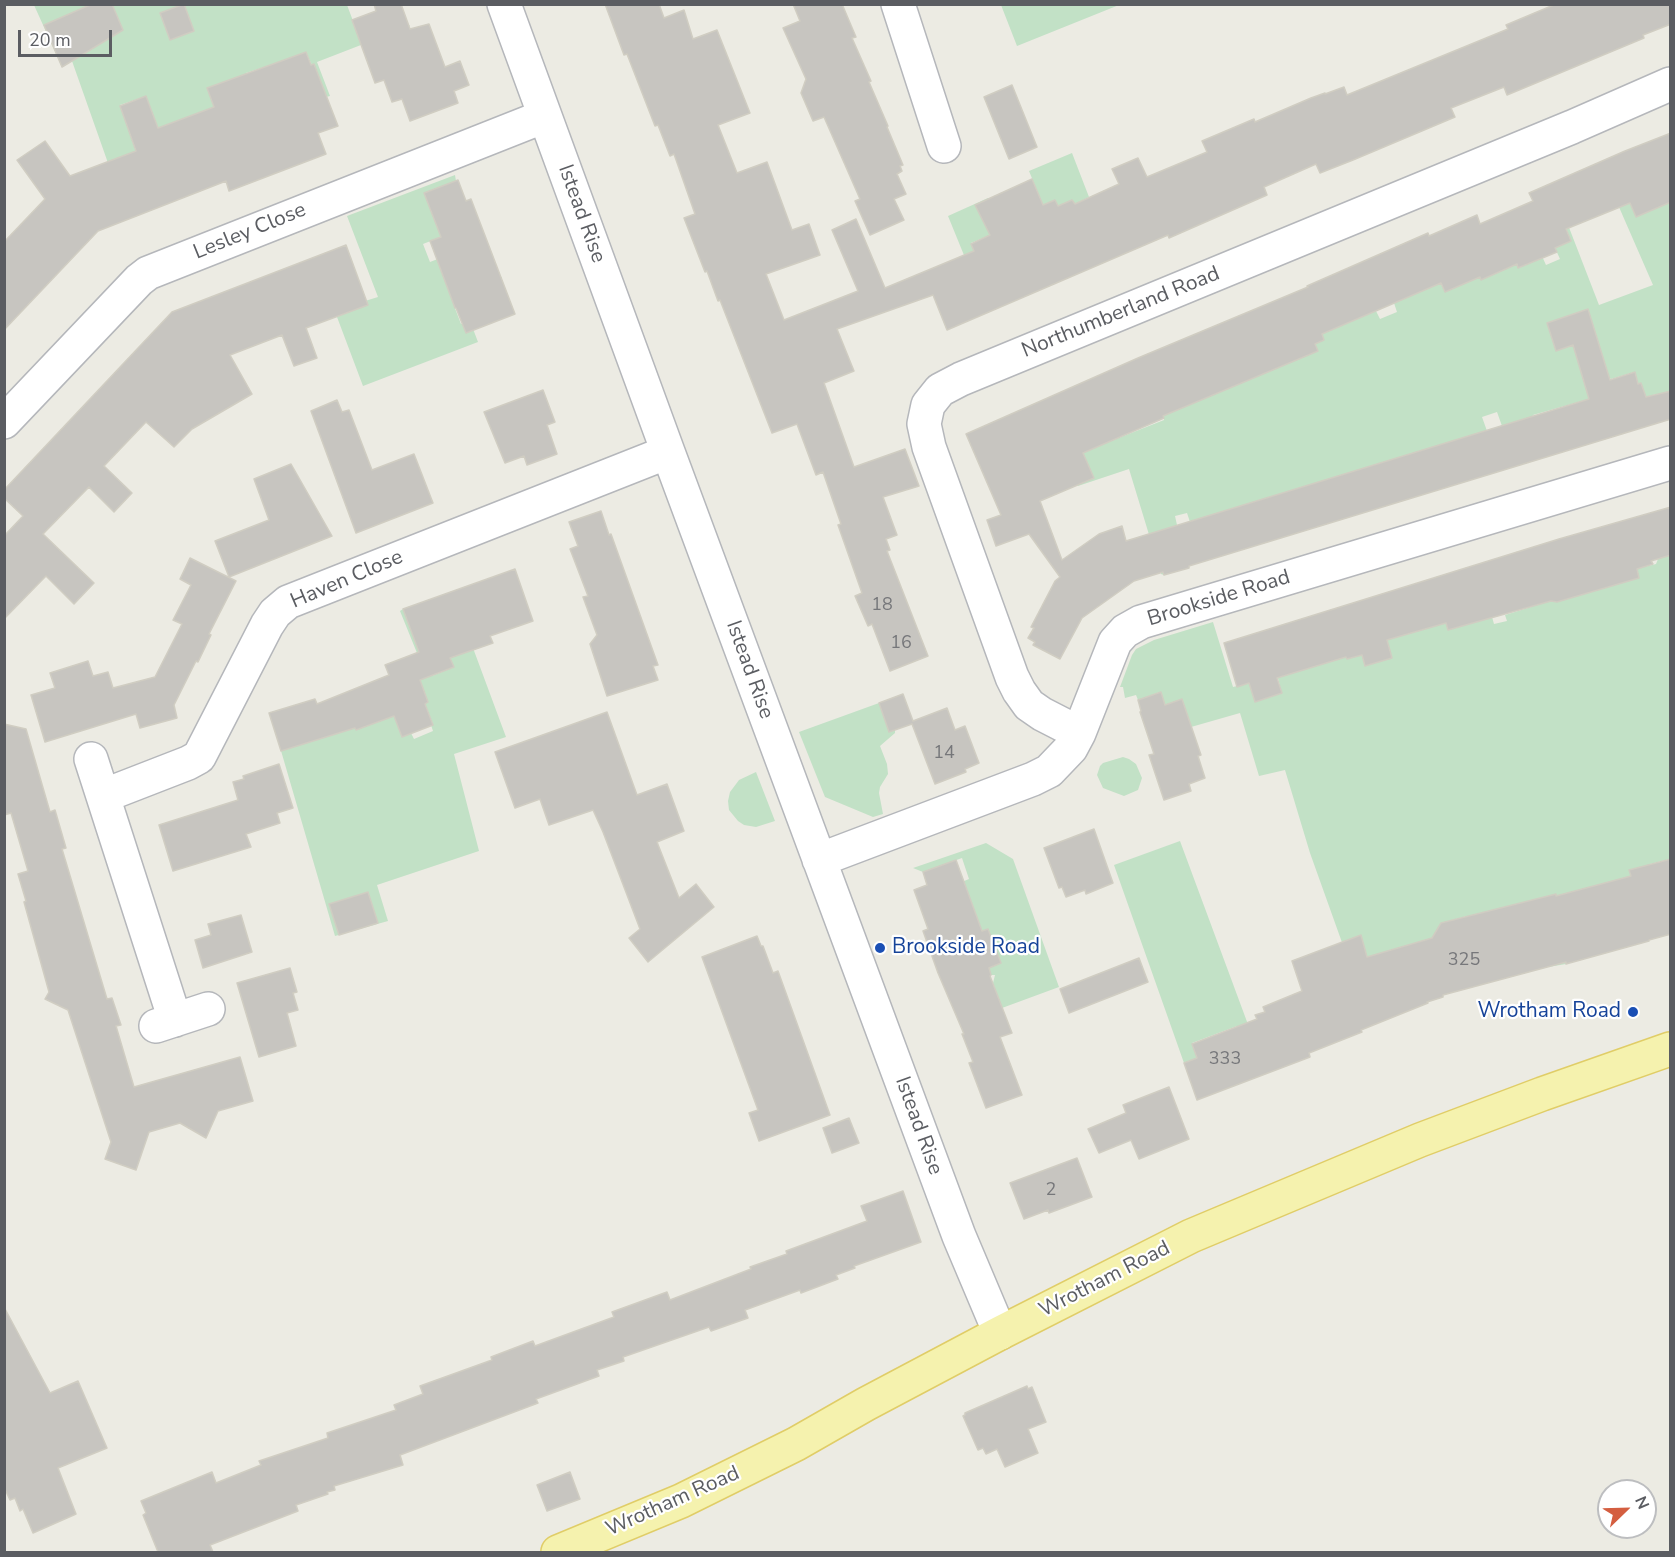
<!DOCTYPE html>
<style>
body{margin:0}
#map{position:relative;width:1675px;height:1557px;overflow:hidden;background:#ecebe3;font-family:"Nunito Sans",sans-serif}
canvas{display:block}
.frame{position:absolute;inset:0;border:6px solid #5b5d62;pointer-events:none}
.north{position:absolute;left:1597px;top:1479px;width:60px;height:60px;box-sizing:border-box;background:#fff;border:2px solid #bdbec0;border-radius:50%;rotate:67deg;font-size:16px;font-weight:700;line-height:24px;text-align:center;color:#5b5d62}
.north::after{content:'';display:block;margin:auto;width:21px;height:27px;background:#d45e40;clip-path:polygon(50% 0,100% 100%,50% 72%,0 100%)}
.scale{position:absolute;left:18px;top:30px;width:94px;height:27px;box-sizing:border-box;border:3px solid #5b5d62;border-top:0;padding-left:8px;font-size:18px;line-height:21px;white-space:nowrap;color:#5b5d62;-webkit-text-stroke:4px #fff;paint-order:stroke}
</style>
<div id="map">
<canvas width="1675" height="1557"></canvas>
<div class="frame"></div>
<div class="north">N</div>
<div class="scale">20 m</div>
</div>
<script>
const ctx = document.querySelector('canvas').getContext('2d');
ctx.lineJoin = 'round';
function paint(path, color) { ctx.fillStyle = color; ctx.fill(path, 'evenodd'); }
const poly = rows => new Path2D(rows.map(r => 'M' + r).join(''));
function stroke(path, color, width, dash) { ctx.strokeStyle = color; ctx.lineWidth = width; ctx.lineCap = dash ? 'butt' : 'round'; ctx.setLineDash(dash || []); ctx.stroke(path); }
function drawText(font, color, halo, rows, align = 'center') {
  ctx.font = font + ' "Nunito Sans",sans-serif'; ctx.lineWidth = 4.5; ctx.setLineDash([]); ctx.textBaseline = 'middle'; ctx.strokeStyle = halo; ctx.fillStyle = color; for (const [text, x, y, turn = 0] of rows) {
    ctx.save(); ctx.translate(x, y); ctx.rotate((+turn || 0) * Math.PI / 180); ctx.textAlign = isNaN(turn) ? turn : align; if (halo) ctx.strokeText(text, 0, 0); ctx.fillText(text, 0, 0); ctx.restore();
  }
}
const green = poly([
 [34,5,347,5,361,42,408,24,410,26,317,62,330,96,326,97,306,52,290,58,270,83,264,67,246,73,252,90,250,144,158,128,146,96,120,105,136,152,108,163,72,61,62,67],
 [1001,5,1119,5,1017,46],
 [1072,153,1089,197,1075,204,1072,200,1058,206,1043,205,1029,171],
 [455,175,456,181,424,193,441,237,423,244,430,262,448,255,495,280,502,277,502,280,461,296,462,299,453,303,461,324,470,321,478,342,363,386,337,317,359,308,365,301,378,297,347,216],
 [1612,191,1670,202,1670,391,1664,420,1656,394,1646,397,1641,383,1638,384,1634,372,1611,379,1609,378,1589,399,1533,415,1530,422,1502,426,1497,412,1482,417,1487,431,1190,522,1187,513,1175,516,1177,525,1156,549,1164,575,1161,574,1129,469,1078,486,1068,463,1061,418,1111,441,1164,420,1163,416,1318,351,1315,344,1324,340,1313,313,1327,332,1376,311,1380,319,1397,312,1394,303,1440,282,1445,292,1475,279,1464,245,1481,279,1517,264,1519,268,1539,259,1541,254,1546,265,1560,259,1555,248,1571,241,1560,213,1563,212,1599,305,1653,285],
 [988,198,1002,230,971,243,978,261,968,265,948,216],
 [1670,555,1670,859,1650,864,1599,920,1590,887,1564,894,1569,914,1555,918,1566,964,1548,967,1531,901,1476,922,1467,916,1441,923,1437,940,1430,939,1349,962,1310,853,1285,770,1259,776,1240,713,1191,727,1182,699,1165,705,1160,692,1138,700,1136,695,1125,698,1123,687,1120,687,1132,655,1136,649,1154,640,1213,622,1233,687,1249,683,1255,701,1282,693,1277,675,1336,660,1345,653,1347,659,1361,655,1360,648,1366,665,1392,658,1387,640,1446,623,1448,630,1474,622,1490,610,1494,624,1507,621,1505,615,1531,607,1528,597,1639,578,1636,565,1640,568,1656,564,1658,559],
 [403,609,424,664,426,663,432,676,454,667,448,654,473,648,506,737,454,754,479,851,377,885,388,921,335,936,277,737,349,713,356,730,394,716,411,733,414,739,433,731,431,725,433,724,425,704,428,702,410,655,417,653,400,611],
 [879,703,889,732,895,730,895,733,880,746,887,764,888,774,880,787,879,793,883,814,873,817,825,797,799,732],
 [1123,757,1129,759,1136,764,1142,778,1138,790,1124,796,1103,788,1097,775,1100,766,1103,763],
 [756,772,775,821,756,827,744,825,738,821,729,810,728,801,730,792,739,780],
 [1180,841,1266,1073,1257,1077,1237,1026,1192,1043,1197,1058,1184,1063,1114,865],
 [986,843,1013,859,1059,987,1002,1008,993,983,995,975,991,975,989,968,1001,963,988,929,982,931,975,912,962,914,957,884,969,879,962,858,923,872,913,868]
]);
const building = poly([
 [92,4,112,4,123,30,62,67,44,25,92,4],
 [184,4,194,31,170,40,160,13,184,4],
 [374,4,401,4,410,29,429,24,445,67,460,61,469,85,454,91,458,103,410,121,402,99,392,102,384,80,375,83,352,20,376,11,374,4],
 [605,4,659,4,664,18,684,10,693,39,717,30,750,113,718,125,737,173,767,162,792,230,809,224,820,255,766,274,784,320,858,291,832,230,856,219,885,288,974,251,971,244,990,235,975,205,1032,179,1043,205,1055,200,1058,206,1072,200,1075,204,1119,184,1112,169,1138,158,1147,177,1207,152,1202,141,1254,119,1255,122,1311,98,1325,93,1325,94,1344,87,1347,95,1508,29,1506,25,1556,4,1671,4,1671,24,1643,35,1644,38,1507,95,1504,87,1451,108,1455,117,1353,160,1320,173,1316,164,1264,187,1267,195,1169,238,1168,235,947,330,933,295,837,329,854,371,824,383,854,467,905,449,919,486,883,497,897,535,886,539,890,550,887,551,928,656,890,671,872,624,868,626,855,596,862,593,838,525,841,524,840,521,823,472,816,475,797,424,772,433,720,300,718,301,707,271,705,272,684,218,695,214,674,154,670,156,658,125,655,126,627,54,624,55,605,4],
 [793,4,842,4,856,37,852,38,871,81,869,82,888,126,887,127,903,165,900,166,902,171,897,174,906,194,894,199,904,220,870,235,855,201,860,199,824,117,813,121,801,93,806,79,783,28,800,21,793,4],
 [306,52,311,65,314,64,338,126,318,133,326,154,229,191,226,181,98,231,4,330,4,242,45,199,17,160,45,141,70,176,136,151,120,106,146,96,158,128,214,107,207,88,306,52],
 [1012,85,1037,147,1009,159,984,97,1012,85],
 [1671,133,1671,202,1636,217,1630,203,1566,229,1571,241,1555,248,1557,252,1518,268,1517,264,1481,280,1480,277,1445,292,1441,283,1322,334,1324,340,1315,344,1318,351,1163,416,1164,418,1083,453,1094,478,1040,501,1062,560,1099,534,1122,526,1126,541,1589,399,1573,345,1556,351,1547,323,1588,309,1610,380,1635,372,1638,384,1641,383,1646,397,1671,391,1671,419,1189,566,1189,568,1164,575,1163,572,1134,581,1082,618,1060,659,1033,645,1035,642,1028,638,1034,628,1031,627,1055,581,1060,577,1029,534,996,546,987,520,1001,515,966,434,1138,358,1308,287,1307,286,1428,233,1429,236,1477,215,1480,224,1526,204,1533,201,1529,193,1625,151,1671,133],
 [458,180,466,201,471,199,515,314,466,333,456,308,455,308,430,241,441,237,424,193,458,180],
 [346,245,368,305,306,328,317,358,294,366,282,335,230,355,252,394,192,429,174,447,146,422,104,466,132,493,114,512,89,487,43,534,94,583,74,604,46,576,4,619,4,536,23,516,4,498,4,490,172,312,346,245],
 [543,390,555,422,547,425,557,454,527,465,524,456,505,463,484,412,543,390],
 [337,400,342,412,349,410,372,470,414,454,433,503,356,533,311,411,337,400],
 [291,464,332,536,229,577,215,541,269,520,254,479,291,464],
 [1671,507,1671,555,1651,561,1653,564,1637,569,1639,578,1557,602,1551,601,1448,630,1446,623,1387,640,1392,658,1365,666,1362,655,1347,659,1346,657,1277,678,1282,693,1255,702,1249,683,1237,687,1224,643,1559,539,1671,507],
 [601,511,609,535,611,534,658,665,653,666,658,680,607,696,590,644,597,635,583,597,588,596,570,549,578,546,569,522,601,511],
 [190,558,236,581,209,634,211,635,198,662,196,661,174,705,177,718,140,728,136,714,45,742,31,695,55,688,50,673,88,661,93,676,108,672,113,688,155,677,182,624,173,620,191,585,180,579,190,558],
 [515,569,533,621,490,636,493,643,450,658,454,667,420,680,428,702,425,704,433,725,402,737,394,716,356,730,355,728,281,751,269,713,315,699,317,704,389,675,385,665,419,652,403,609,515,569],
 [1161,692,1165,705,1182,699,1201,755,1198,756,1205,778,1189,784,1191,791,1164,800,1149,755,1154,754,1140,712,1141,711,1138,700,1161,692],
 [903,694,913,721,947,708,955,730,965,726,979,763,965,769,966,772,935,784,912,724,889,732,879,703,903,694],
 [607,712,637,795,667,784,684,831,657,842,679,898,696,884,714,907,648,962,629,938,640,929,603,832,593,810,549,825,540,799,515,808,495,752,607,712],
 [4,724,26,729,50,812,55,810,66,848,62,849,107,999,112,998,121,1025,116,1026,134,1087,240,1057,253,1101,218,1111,206,1138,180,1123,149,1132,136,1170,105,1159,111,1142,68,1010,45,999,49,992,24,902,26,901,18,874,28,871,11,813,4,815,4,724],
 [279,764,293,808,277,813,280,823,246,834,251,847,173,871,159,825,238,800,233,782,244,779,243,776,279,764],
 [1094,829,1113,883,1086,894,1085,890,1066,897,1062,887,1059,888,1044,848,1094,829],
 [1671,859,1671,934,1649,940,1649,941,1566,964,1566,962,1443,995,1443,997,1427,1002,1428,1003,1361,1030,1362,1032,1309,1053,1310,1057,1197,1100,1184,1063,1197,1058,1192,1044,1257,1019,1255,1015,1265,1012,1263,1007,1302,991,1292,961,1361,935,1367,957,1432,938,1441,923,1556,894,1556,896,1631,876,1629,870,1671,859],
 [956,860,982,931,988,929,1001,963,989,968,991,975,990,976,1012,1033,1000,1037,1022,1095,986,1108,969,1063,973,1062,962,1034,964,1034,938,973,923,931,928,929,914,890,927,885,923,872,956,860],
 [368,892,378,923,339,935,329,904,368,892],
 [241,915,252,952,203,968,195,940,211,935,208,924,241,915],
 [757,936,761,946,763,946,773,973,778,971,830,1115,759,1141,749,1113,758,1110,702,957,757,936],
 [1139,958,1148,982,1069,1013,1060,989,1139,958],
 [290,968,297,992,293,993,298,1010,287,1013,296,1046,259,1057,237,983,290,968],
 [1169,1087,1189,1139,1139,1159,1131,1140,1099,1153,1088,1129,1126,1113,1123,1105,1169,1087],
 [849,1118,859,1143,832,1153,823,1128,849,1118],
 [1077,1158,1092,1197,1049,1213,1048,1210,1024,1219,1010,1183,1077,1158],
 [903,1191,921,1242,854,1266,855,1268,836,1275,838,1279,801,1293,800,1290,745,1310,748,1318,711,1331,709,1327,623,1357,624,1361,597,1370,599,1376,536,1399,538,1403,400,1455,403,1465,334,1486,335,1490,327,1492,328,1494,296,1505,298,1511,210,1545,213,1552,158,1552,143,1515,146,1513,141,1501,212,1472,216,1483,261,1465,259,1461,328,1438,327,1433,396,1410,394,1405,423,1394,420,1386,492,1360,491,1357,533,1341,535,1346,614,1317,612,1312,667,1292,670,1300,751,1269,750,1267,787,1254,786,1251,867,1221,861,1206,903,1191],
 [4,1307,50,1393,78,1381,107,1448,58,1468,76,1514,33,1533,23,1509,20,1511,15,1498,10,1500,4,1487,4,1307],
 [1027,1386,1028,1389,1032,1387,1046,1422,1028,1429,1038,1453,1005,1467,997,1449,986,1454,983,1448,978,1450,963,1416,965,1415,965,1413,1027,1386],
 [570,1472,580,1499,547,1511,537,1485,570,1472]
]);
const street = poly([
 [504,4,668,452,959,1236,1000,1333],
 [898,4,944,146],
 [4,422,139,280,148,273,545,116],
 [1079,733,1042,714,1029,705,1019,691,1012,677,929,447,924,424,928,405,940,390,961,379,1572,127,1670,84],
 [91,759,175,1020],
 [103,796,188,763,199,757,267,625,275,613,288,602,668,452],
 [819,860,1033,779,1049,771,1071,748,1079,733,1115,642,1125,631,1141,622,1670,463],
 [156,1026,208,1009]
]);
const primary = poly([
 [558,1552,681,1501,796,1444,866,1404,1000,1333,1191,1236,1420,1140,1542,1094,1670,1049]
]);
const markers = [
 [880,948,6,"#1a4fb4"],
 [1633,1012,6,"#1a4fb4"]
];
const numberNames = [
 ["18",882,606],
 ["16",901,644],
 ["14",944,754],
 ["325",1464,961],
 ["333",1225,1060],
 ["2",1051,1191]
];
const streetNames = [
 ["Istead Rise",581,214,70],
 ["Lesley Close",250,232,-22],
 ["Northumberland Road",1121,313,-22],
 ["Haven Close",347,580,-23],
 ["Brookside Road",1219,599,-17],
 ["Istead Rise",749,670,70],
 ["Istead Rise",918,1126,70],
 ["Wrotham Road",1105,1280,-27],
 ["Wrotham Road",673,1502,-24]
];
const transitNames = [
 ["Brookside Road",892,948],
 ["Wrotham Road",1621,1012,"right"]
];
paint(green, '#c2e1c6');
paint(building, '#c7c5c0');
stroke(building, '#d0cdc2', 1.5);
stroke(street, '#b5b7bb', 36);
stroke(primary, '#e0cd67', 36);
stroke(street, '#fff', 33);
stroke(primary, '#f5f2ae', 33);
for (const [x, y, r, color] of markers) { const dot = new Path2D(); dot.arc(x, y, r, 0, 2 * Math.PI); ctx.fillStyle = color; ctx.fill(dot); stroke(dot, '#fff', 2); }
drawText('18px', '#76777a', null, numberNames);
drawText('21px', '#5b5d62', '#fff', streetNames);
drawText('21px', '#164399', '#fff', transitNames, 'left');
</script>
